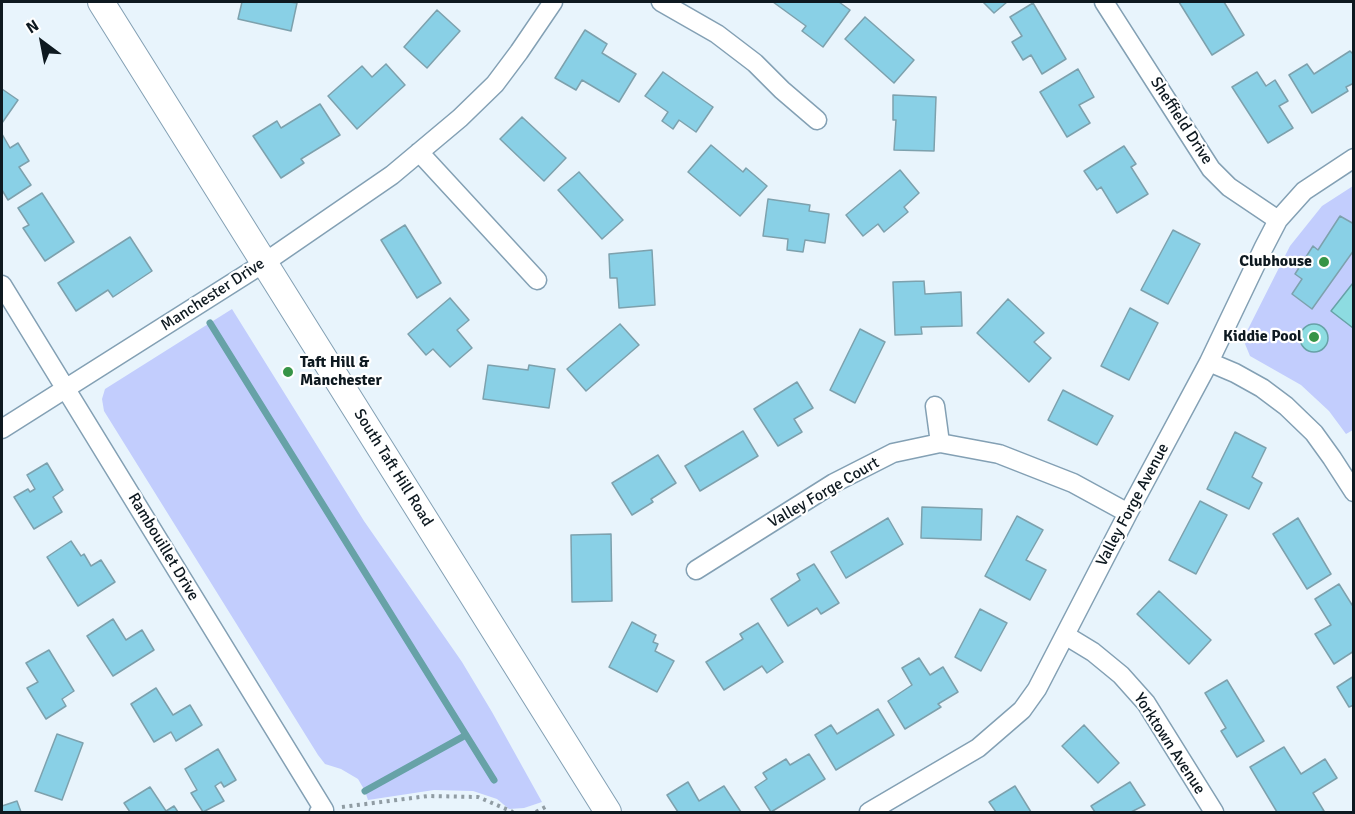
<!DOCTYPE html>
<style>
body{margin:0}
#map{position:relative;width:1355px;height:814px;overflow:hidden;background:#e8f4fc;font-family:Signika,sans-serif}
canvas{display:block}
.frame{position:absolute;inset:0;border:3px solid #0e1920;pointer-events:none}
.north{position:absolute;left:12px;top:12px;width:60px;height:60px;-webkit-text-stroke:4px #fff;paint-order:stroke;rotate:328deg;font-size:16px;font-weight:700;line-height:24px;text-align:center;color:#0e1920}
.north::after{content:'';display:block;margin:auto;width:21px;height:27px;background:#0e1920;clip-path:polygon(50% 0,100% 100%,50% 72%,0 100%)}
</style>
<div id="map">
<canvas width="1355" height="814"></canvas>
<div class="frame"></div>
<div class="north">N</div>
</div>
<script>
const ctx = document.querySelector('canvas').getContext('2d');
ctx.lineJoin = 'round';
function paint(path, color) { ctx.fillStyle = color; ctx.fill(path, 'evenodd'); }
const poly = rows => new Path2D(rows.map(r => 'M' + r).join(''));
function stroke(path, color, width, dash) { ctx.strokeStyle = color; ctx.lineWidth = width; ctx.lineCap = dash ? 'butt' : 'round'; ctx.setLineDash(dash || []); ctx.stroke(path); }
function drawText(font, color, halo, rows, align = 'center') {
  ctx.font = font + ' Signika,sans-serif'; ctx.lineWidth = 4.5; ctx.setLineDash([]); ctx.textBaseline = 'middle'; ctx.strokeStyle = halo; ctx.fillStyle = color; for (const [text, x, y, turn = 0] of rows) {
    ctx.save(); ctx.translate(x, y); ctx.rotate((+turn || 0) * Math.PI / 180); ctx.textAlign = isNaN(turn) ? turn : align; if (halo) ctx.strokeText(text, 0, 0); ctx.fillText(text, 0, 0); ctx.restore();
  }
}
const green = poly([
 [1353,186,1353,430,1346,434,1329,411,1301,385,1250,356,1243,339,1290,246,1322,206],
 [232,309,364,521,462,662,492,712,542,802,524,808,509,809,497,799,473,791,434,790,368,800,365,791,358,779,341,769,325,764,318,755,104,411,102,399,105,389]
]);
const water = poly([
 [1353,283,1353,328,1331,311,1353,283],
 '1300 338a14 14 0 1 1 28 0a14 14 0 1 1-28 0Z'
]);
const stream = poly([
 [210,323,466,735],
 [365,791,466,735,494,780]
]);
const building = poly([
 [242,2,289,2,297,3,291,31,238,19,242,2],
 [773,2,839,2,850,10,823,47,802,31,806,26,773,2],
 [983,2,1007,2,994,13,983,2],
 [1179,2,1224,2,1244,35,1212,55,1179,2],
 [1033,3,1066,59,1042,74,1031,55,1023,60,1012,42,1022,36,1010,17,1033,3],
 [437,10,460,31,427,68,404,47,437,10],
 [865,17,914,60,894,83,845,39,865,17],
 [585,30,607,44,602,53,636,74,619,102,582,80,576,90,555,78,585,30],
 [1350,51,1354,55,1354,83,1346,87,1348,91,1312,113,1289,75,1307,64,1314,74,1350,51],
 [386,64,405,85,357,129,328,96,362,66,372,77,386,64],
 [1078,69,1094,97,1079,105,1090,123,1067,137,1040,92,1078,69],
 [663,72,713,107,696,132,679,120,673,129,662,121,668,112,645,96,663,72],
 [1257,72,1266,86,1275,80,1288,101,1279,106,1293,128,1268,143,1232,87,1257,72],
 [2,89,18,100,2,123,2,89],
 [893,95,936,97,934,151,894,150,896,120,893,120,893,95],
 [320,104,340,135,301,159,304,163,281,178,253,136,277,121,281,128,320,104],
 [522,117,566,158,544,181,500,139,522,117],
 [2,134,10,148,18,143,29,161,19,167,31,185,8,200,2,190,2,134],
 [711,145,743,172,746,168,767,186,740,216,688,172,711,145],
 [1124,146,1136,164,1131,167,1148,194,1117,213,1101,187,1097,190,1084,171,1124,146],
 [900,170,919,193,904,207,908,212,884,232,878,224,863,236,846,215,900,170],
 [579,172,623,220,602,239,558,190,579,172],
 [42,193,74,242,45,261,23,228,29,225,18,208,42,193],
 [768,199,810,205,809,211,829,214,825,243,805,240,803,252,787,250,788,239,763,236,768,199],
 [1340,216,1354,224,1354,250,1312,309,1292,294,1302,279,1295,274,1313,246,1318,250,1340,216],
 [405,225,441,283,417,298,381,240,405,225],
 [1173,230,1200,244,1168,304,1141,290,1173,230],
 [130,237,152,271,113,297,108,290,76,311,58,283,130,237],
 [652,250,655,305,619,308,617,278,610,278,609,254,652,250],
 [924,281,925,294,961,292,962,326,921,327,922,334,895,335,893,282,924,281],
 [450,298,469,320,457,330,472,348,450,367,433,349,426,355,408,334,450,298],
 [1008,299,1044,333,1034,342,1051,358,1029,382,977,333,1008,299],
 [1130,308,1158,323,1129,380,1101,366,1130,308],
 [620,324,639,345,586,391,567,369,620,324],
 [860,329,885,342,855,403,830,390,860,329],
 [488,365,528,370,529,365,555,369,549,408,483,399,488,365],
 [797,382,813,408,794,419,802,432,778,446,754,409,797,382],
 [1063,390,1113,416,1097,445,1048,420,1063,390],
 [743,431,758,456,700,491,685,466,743,431],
 [1235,432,1266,448,1252,477,1262,483,1249,509,1207,489,1235,432],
 [658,455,676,483,651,499,653,502,632,515,612,483,658,455],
 [47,463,63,490,53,497,62,512,34,529,14,497,28,489,30,492,35,489,27,475,47,463],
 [1200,501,1227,515,1196,574,1169,560,1200,501],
 [922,507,982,509,981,540,921,538,922,507],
 [1017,516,1043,530,1026,560,1046,570,1030,600,985,576,1017,516],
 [888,518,903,544,846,578,831,552,888,518],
 [1298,518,1331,574,1307,589,1273,534,1298,518],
 [611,534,612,601,572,602,571,535,611,534],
 [71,541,81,556,84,554,91,566,101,560,115,582,78,606,47,557,71,541],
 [814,564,839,603,821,614,817,608,788,626,771,599,800,580,797,574,814,564],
 [1339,584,1354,608,1354,651,1334,664,1315,634,1331,625,1315,599,1339,584],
 [1159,591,1211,640,1189,664,1137,614,1159,591],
 [980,609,1007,623,981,671,955,657,980,609],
 [113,619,126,640,142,630,154,650,113,676,87,636,113,619],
 [632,622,656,635,653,642,658,644,655,651,674,661,657,692,609,667,632,622],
 [758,623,783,662,767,673,762,666,724,690,706,662,743,639,740,634,758,623],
 [49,650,74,691,62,699,66,706,46,719,27,688,38,682,26,663,49,650],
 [919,658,930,675,943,667,958,692,938,704,941,707,905,729,888,701,912,685,902,668,919,658],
 [1354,676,1354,705,1349,707,1337,687,1354,676],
 [1227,680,1264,741,1237,757,1221,731,1226,728,1205,693,1227,680],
 [156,688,173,715,190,705,202,725,176,741,171,732,154,742,131,704,156,688],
 [878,709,894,735,836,770,815,735,831,725,837,734,878,709],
 [1084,725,1119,763,1098,783,1062,746,1084,725],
 [57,734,83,743,62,800,35,791,57,734],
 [1284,747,1301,774,1325,759,1337,778,1313,793,1324,811,1320,812,1277,812,1250,767,1284,747],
 [218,749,236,780,224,787,221,782,215,786,224,801,203,812,191,793,197,790,185,769,218,749],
 [809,754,825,779,771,812,755,787,767,779,763,773,786,759,790,765,809,754],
 [688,782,699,801,724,786,741,812,678,812,667,795,688,782],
 [1130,782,1145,805,1131,812,1095,812,1091,806,1130,782],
 [1015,786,1031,812,996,812,989,802,1015,786],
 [150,787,166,811,174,806,178,812,130,812,124,803,150,787],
 [17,801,21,812,2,812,2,806,17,801]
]);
const path = poly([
 [342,807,428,796,478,797,513,812],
 [536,812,549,805]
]);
const minor = poly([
 [661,2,717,34,755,63,782,90,817,120],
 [1104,2,1211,169,1229,187,1278,220],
 [419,152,537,280],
 [2,285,324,810,319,812],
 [1209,362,1235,373,1262,388,1286,406,1314,433,1332,458,1354,492],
 [935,406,940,443],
 [2,429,264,263,392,175,460,118,495,84,519,52,553,2],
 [696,570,834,483,893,453,940,443,999,454,1073,483,1128,513],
 [1065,635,1093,652,1121,675,1146,703,1214,812],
 [869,812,978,748,1022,710,1037,689,1128,513,1209,362,1264,247,1278,220,1304,191,1354,158]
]);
const secondary = poly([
 [101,2,608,812]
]);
const markers = [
 [1324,262,6,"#369447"],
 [1314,337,6,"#369447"],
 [288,372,6,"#369447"]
];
const streetNames = [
 ["Sheffield Drive",1181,121,57],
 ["Manchester Drive",213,295,-33],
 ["South Taft Hill Road",393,468,58],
 ["Valley Forge Court",824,493,-30],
 ["Valley Forge Avenue",1133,505,-62],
 ["Rambouillet Drive",163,547,59],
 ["Yorktown Avenue",1169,744,57]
];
const poiNames = [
 ["Clubhouse",1312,262],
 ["Kiddie Pool",1302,337],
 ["Taft Hill &",300,363,"left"],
 ["Manchester",300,381,"left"]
];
paint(green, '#c2cdfd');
paint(water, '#8ddce1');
stroke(water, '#67a2a7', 1.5);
stroke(stream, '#67a2a7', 7);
paint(building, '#89d0e6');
stroke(building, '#7da1ad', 1.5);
stroke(minor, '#83a0b4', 21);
stroke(secondary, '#83a0b4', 28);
stroke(path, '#909ca3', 4, [3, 4.5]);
stroke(minor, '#fff', 18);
stroke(secondary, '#fff', 26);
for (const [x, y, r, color] of markers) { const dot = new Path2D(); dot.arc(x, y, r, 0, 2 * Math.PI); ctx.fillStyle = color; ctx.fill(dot); stroke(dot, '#fff', 2); }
drawText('16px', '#0e1920', '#fff', streetNames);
drawText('bold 16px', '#0e1920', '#fff', poiNames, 'right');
</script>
